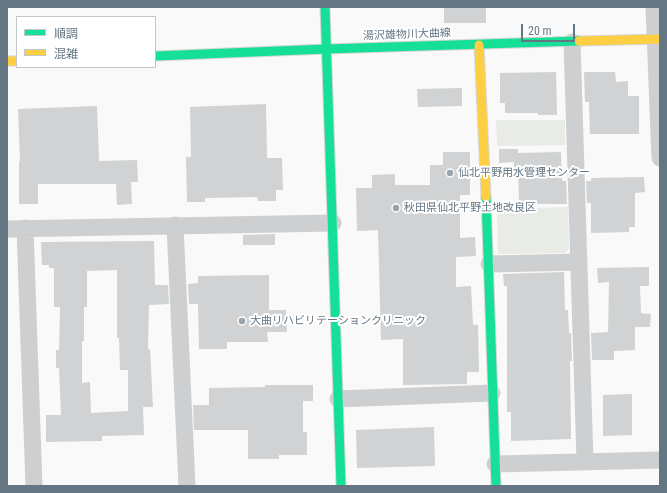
<!DOCTYPE html>
<meta charset="utf-8">
<style>
body{margin:0}
#map{position:relative;width:667px;height:493px;overflow:hidden;background:#f9f9f9;font-family:"Roboto Condensed","Noto Sans JP",sans-serif}
canvas{display:block}
.frame{position:absolute;inset:0;border:8px solid #657683;pointer-events:none}
.legend{position:absolute;left:16px;top:16px;width:140px;height:52px;box-sizing:border-box;background:#fff;border:1px solid #c1c8cd;margin:0;padding:5px 7px;list-style:none;font-size:12px;color:#657683}
.legend li{display:flex;align-items:center;gap:8px;height:20px}
.legend b{width:20px;border:1px solid #c1c8cd}
.scale{position:absolute;left:521px;top:24px;width:54px;height:18px;box-sizing:border-box;border:2px solid #657683;border-top:0;padding-left:5px;font-size:12px;line-height:14px;white-space:nowrap;color:#657683;-webkit-text-stroke:3px #fff;paint-order:stroke}
</style>
<div id="map">
<canvas width="667" height="493"></canvas>
<div class="frame"></div>
<ul class="legend">
<li><b style="height:5px;background:#16e098"></b>順調</li>
<li><b style="height:5px;background:#ffcf43"></b>混雑</li>
</ul>
<div class="scale">20 m</div>
</div>
<script>
const ctx = document.querySelector('canvas').getContext('2d');
ctx.lineJoin = 'round';
function paint(path, color) { ctx.fillStyle = color; ctx.fill(path, 'evenodd'); }
const poly = rows => new Path2D(rows.map(r => 'M' + r).join(''));
function stroke(path, color, width, dash) { ctx.strokeStyle = color; ctx.lineWidth = width; ctx.lineCap = dash ? 'butt' : 'round'; ctx.setLineDash(dash || []); ctx.stroke(path); }
function drawText(font, color, halo, rows, align = 'center') {
  ctx.font = font + ' "Roboto Condensed","Noto Sans JP",sans-serif'; ctx.lineWidth = 4; ctx.setLineDash([]); ctx.textBaseline = 'middle'; ctx.strokeStyle = halo; ctx.fillStyle = color; for (const [text, x, y, turn = 0] of rows) {
    ctx.save(); ctx.translate(x, y); ctx.rotate((+turn || 0) * Math.PI / 180); ctx.textAlign = isNaN(turn) ? turn : align; if (halo) ctx.strokeText(text, 0, 0); ctx.fillText(text, 0, 0); ctx.restore();
  }
}
const green = poly([
 [496,120,565,120,565,145,497,146],
 [568,207,569,249,565,253,498,254,497,209]
]);
const building = poly([
 [444,7,486,7,486,23,444,23],
 [556,72,557,115,538,115,538,113,505,113,505,103,500,103,500,73],
 [584,72,615,72,616,82,628,81,628,96,639,96,639,134,590,134,589,102,585,102],
 [462,88,462,106,418,107,417,89],
 [266,104,267,158,282,158,283,190,276,190,276,201,258,201,257,197,205,198,205,202,187,202,186,157,191,157,190,107],
 [97,106,99,161,137,160,138,182,131,182,132,204,117,205,116,184,38,184,38,204,19,204,19,161,20,161,18,109],
 [499,149,518,149,518,153,561,152,562,181,566,181,567,204,519,204,518,168,514,168,514,162,499,163],
 [443,152,470,152,470,195,460,195,460,238,475,237,476,256,456,257,456,287,471,286,473,325,478,325,479,372,467,372,467,384,403,385,403,339,381,340,378,230,357,231,356,188,372,188,372,175,395,174,395,185,430,185,430,165,443,165],
 [644,177,645,192,635,193,635,227,629,227,629,232,591,233,591,203,587,203,586,181,591,181,591,178],
 [275,234,275,245,243,245,243,235],
 [154,241,155,285,168,285,169,304,149,305,148,350,150,349,153,407,143,407,144,435,102,436,102,441,46,442,46,415,61,415,59,368,56,368,56,350,59,350,60,307,54,307,54,268,49,268,49,265,42,265,41,242],
 [117,270,117,338,119,338,120,370,128,370,128,411,91,413,90,382,82,383,82,341,84,341,84,307,87,307,87,271],
 [649,267,649,286,640,286,641,313,651,314,650,327,635,327,635,350,614,351,614,360,592,360,591,333,608,332,609,282,598,283,597,268],
 [564,272,565,310,568,310,569,333,571,333,572,361,570,361,571,439,511,441,511,412,507,412,507,286,504,286,503,274],
 [269,275,269,310,286,310,287,332,267,332,268,342,227,342,227,349,199,349,198,304,189,304,188,284,198,283,198,276],
 [265,385,313,385,313,401,303,401,303,432,307,432,307,455,279,455,279,459,248,459,248,430,194,430,193,405,209,405,209,388,265,387],
 [632,394,632,435,603,436,603,395],
 [434,427,435,466,357,468,356,430]
]);
const street = poly([
 [654,7,660,158],
 [572,42,585,461],
 [175,225,187,486],
 [25,228,34,486],
 [7,229,333,223],
 [489,264,579,262],
 [338,399,492,393],
 [495,464,660,460]
]);
const fast = poly([
 [325,7,341,486],
 [155,56,326,49,579,41],
 [486,197,496,486]
]);
const slow = poly([
 [579,41,660,39],
 [479,45,486,197],
 [7,61,17,61]
]);
const markers = [
 [450,173,4,"#99a4ac"],
 [396,208,4,"#99a4ac"],
 [242,321,4,"#99a4ac"]
];
const streetNames = [
 ["湯沢雄物川大曲線",407,35,-2]
];
const poiNames = [
 ["仙北平野用水管理センター",458,173],
 ["秋田県仙北平野土地改良区",404,208],
 ["大曲リハビリテーションクリニック",250,321]
];
paint(green, '#e8ebe6');
paint(building, '#d0d2d3');
stroke(fast, '#d5d6d7', 11);
stroke(slow, '#d5d6d7', 11);
stroke(street, '#cecfd0', 17);
stroke(fast, '#16e098', 9);
stroke(slow, '#ffcf43', 9);
for (const [x, y, r, color] of markers) { const dot = new Path2D(); dot.arc(x, y, r, 0, 2 * Math.PI); ctx.fillStyle = color; ctx.fill(dot); stroke(dot, '#fff', 1.5); }
drawText('11px', '#657683', '#fff', streetNames);
drawText('11px', '#657683', '#fff', poiNames, 'left');
</script>
